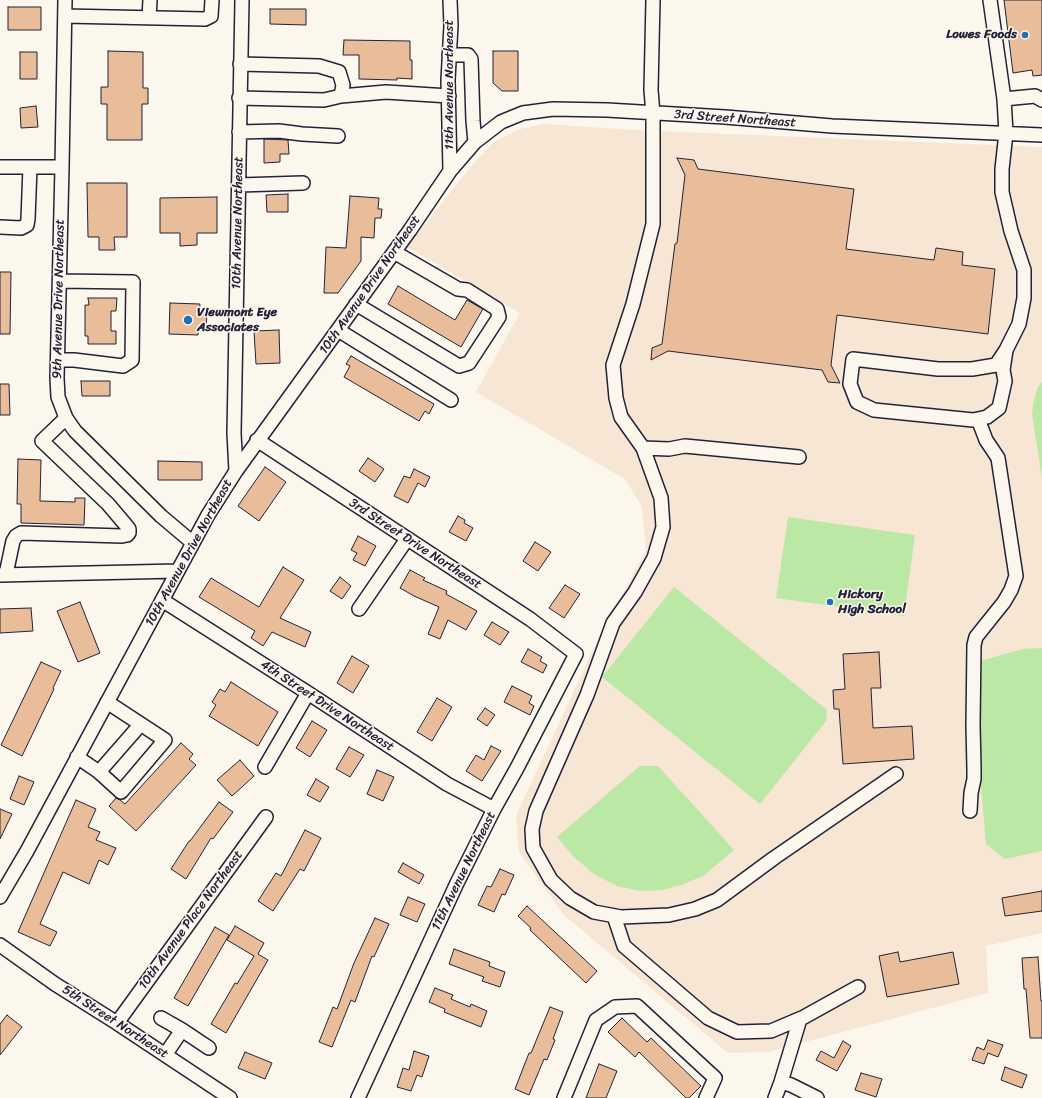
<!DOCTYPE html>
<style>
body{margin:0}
canvas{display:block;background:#fbf7ec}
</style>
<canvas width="1042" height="1098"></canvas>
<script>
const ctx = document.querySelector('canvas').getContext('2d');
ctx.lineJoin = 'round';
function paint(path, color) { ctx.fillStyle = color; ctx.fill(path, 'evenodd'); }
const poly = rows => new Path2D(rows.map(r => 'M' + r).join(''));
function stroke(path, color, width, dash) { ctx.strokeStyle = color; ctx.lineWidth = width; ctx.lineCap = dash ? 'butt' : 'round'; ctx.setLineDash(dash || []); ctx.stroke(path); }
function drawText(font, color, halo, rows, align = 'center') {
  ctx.font = font + ' Sriracha,sans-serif'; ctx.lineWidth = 3; ctx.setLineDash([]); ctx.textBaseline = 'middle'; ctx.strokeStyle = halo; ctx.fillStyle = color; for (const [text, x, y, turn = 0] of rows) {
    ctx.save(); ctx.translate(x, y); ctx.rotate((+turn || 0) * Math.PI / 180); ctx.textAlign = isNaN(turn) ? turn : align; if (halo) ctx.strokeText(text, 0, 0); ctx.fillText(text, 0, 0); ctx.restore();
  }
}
const built = poly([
 [544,124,634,130,1042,147,1042,933,986,946,988,993,768,1052,728,1053,564,915,519,852,516,816,591,654,646,550,642,507,625,479,476,392,520,313,407,247,473,164,494,142,520,129]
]);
const green = poly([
 [1042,382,1042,478,1032,414,1034,400,1038,387],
 [788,517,915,535,904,616,776,598],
 [674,587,827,710,826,721,760,804,602,677],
 [1042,648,1042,851,1005,859,986,844,978,752,981,661,1022,649],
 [640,766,658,766,734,850,703,876,681,885,663,890,641,891,617,886,594,874,574,857,557,837]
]);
const building = poly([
 [1004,0,1042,0,1042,75,1033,76,1032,70,1013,73,1004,0],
 [8,7,41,7,41,30,8,30,8,7],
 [270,9,306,9,306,25,270,24,270,9],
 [344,40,410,41,410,60,412,60,412,79,397,78,397,80,359,79,359,55,343,55,344,40],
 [108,51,143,52,143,88,148,88,148,104,142,104,142,140,107,140,107,104,101,104,101,87,108,87,108,51],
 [493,51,518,51,518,91,502,91,493,83,493,51],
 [20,52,37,52,37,79,20,79,20,52],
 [36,106,38,127,21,128,20,108,36,106],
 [264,139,288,140,289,154,280,154,280,162,264,163,264,139],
 [677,158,694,160,698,169,854,189,846,249,934,260,936,248,963,252,962,265,995,269,988,334,837,315,831,365,840,383,828,382,822,370,668,351,651,360,652,348,662,344,675,244,677,243,685,175,677,158],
 [87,183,127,183,127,237,114,237,115,250,99,250,99,237,88,237,87,183],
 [288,194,288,212,267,212,266,195,288,194],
 [350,196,379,198,378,209,382,209,381,218,375,218,374,238,361,237,361,261,338,293,324,293,326,247,346,248,350,196],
 [217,197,217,233,197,233,197,245,180,246,180,233,160,233,160,198,217,197],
 [0,272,11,272,10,334,0,334,0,272],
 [398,286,455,320,467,300,483,309,461,347,388,304,398,286],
 [88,298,117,298,116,311,111,311,111,331,116,331,116,344,88,344,88,336,85,336,85,305,89,305,88,298],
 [170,303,200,304,199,314,207,314,206,327,199,326,198,335,169,334,170,303],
 [279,330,280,363,256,364,254,331,279,330],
 [351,356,434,404,429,414,425,411,419,421,344,377,350,366,346,364,351,356],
 [81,381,110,381,110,396,82,396,81,381],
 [0,384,9,384,10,415,0,415,0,384],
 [368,458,384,469,375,482,359,471,368,458],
 [18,459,41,460,40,501,75,502,75,498,85,498,84,525,21,523,21,504,17,504,18,459],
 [158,461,202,462,202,480,158,480,158,461],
 [265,467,286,482,259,521,238,506,265,467],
 [414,469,430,477,425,487,418,483,408,503,394,496,404,476,410,478,414,469],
 [458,516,465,520,464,523,473,528,466,541,449,532,458,516],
 [358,536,376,546,365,566,353,560,357,553,351,550,358,536],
 [535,542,551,552,538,571,523,561,535,542],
 [283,567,304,580,280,618,311,632,305,647,272,632,263,646,251,638,255,631,199,597,211,578,259,607,283,567],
 [410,570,425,578,423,580,447,591,446,594,477,611,466,630,448,620,440,639,428,634,439,607,414,596,400,588,410,570],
 [340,577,351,586,342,599,330,591,340,577],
 [565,585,580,594,564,618,549,608,565,585],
 [80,602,100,653,78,662,57,611,80,602],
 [31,608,33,631,0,633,0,609,31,608],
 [492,622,509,632,500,645,484,635,492,622],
 [528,649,542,657,540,661,547,665,543,673,521,662,528,649],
 [879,652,881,688,871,688,873,728,912,726,914,759,843,764,839,709,834,709,833,690,845,689,843,654,879,652],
 [352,656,369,666,353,693,337,683,352,656],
 [41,662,61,671,53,688,54,689,22,756,1,745,41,662],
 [231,682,278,712,258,746,209,716,216,705,212,702,220,689,225,692,231,682],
 [512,686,532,696,529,703,534,706,530,715,504,702,512,686],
 [437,698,452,707,432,741,417,732,437,698],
 [485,708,495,715,487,726,477,719,485,708],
 [312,721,327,730,310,757,296,748,312,721],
 [181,743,193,754,189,759,196,765,136,831,109,806,116,798,120,800,125,804,181,743],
 [491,746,501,751,482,781,466,771,476,755,484,760,491,746],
 [349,747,364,755,350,777,336,769,349,747],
 [240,760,254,776,232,796,217,780,240,760],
 [377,770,394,777,383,801,367,794,377,770],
 [19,776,34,782,24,805,10,799,19,776],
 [316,779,329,787,320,802,307,795,316,779],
 [76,800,96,809,88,827,100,832,96,840,116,848,108,865,99,860,89,884,63,872,40,924,57,932,50,946,18,932,76,800],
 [219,802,233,812,213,839,211,838,186,879,171,869,189,841,190,841,219,802],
 [0,809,12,814,0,839,0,809],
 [305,830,321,838,304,871,300,869,273,911,258,901,276,873,281,876,305,830],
 [403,863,424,875,419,884,398,872,403,863],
 [500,869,514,875,505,895,502,894,494,912,478,905,487,886,491,887,500,869],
 [1042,891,1042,911,1005,916,1002,898,1042,891],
 [408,897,425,904,417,922,400,915,408,897],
 [527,906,597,971,586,983,530,930,531,928,518,916,527,906],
 [375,918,389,924,374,957,372,956,355,1002,351,1000,332,1047,319,1042,333,1007,337,1009,354,963,375,918],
 [235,926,264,943,258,954,268,960,226,1033,211,1024,235,983,237,984,254,956,227,940,235,926],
 [215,927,229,935,188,1006,174,998,215,927],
 [454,949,490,962,489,966,505,972,500,987,482,981,484,977,449,964,454,949],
 [898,952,900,962,953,952,959,984,887,997,879,956,898,952],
 [1038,957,1041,1001,1042,1001,1042,1038,1030,1038,1026,989,1024,989,1022,958,1038,957],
 [435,988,453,995,451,999,470,1007,471,1004,487,1011,481,1027,444,1012,445,1009,429,1002,435,988],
 [550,1007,563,1012,553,1039,555,1040,547,1060,544,1059,529,1095,515,1089,529,1053,531,1053,550,1007],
 [7,1015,22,1027,0,1055,0,1024,7,1015],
 [622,1018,647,1042,651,1038,701,1086,689,1098,686,1098,639,1052,635,1057,608,1032,622,1018],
 [988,1040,1003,1045,998,1057,988,1053,984,1064,972,1060,977,1047,984,1050,988,1040],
 [843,1041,851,1046,837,1071,816,1060,821,1051,834,1058,843,1041],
 [414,1051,429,1056,422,1077,417,1075,411,1091,397,1087,403,1068,409,1070,414,1051],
 [245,1052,272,1063,265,1079,238,1068,245,1052],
 [599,1064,617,1071,606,1098,586,1098,599,1064],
 [1005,1067,1027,1075,1022,1088,1001,1080,1005,1067],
 [861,1073,882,1079,876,1097,855,1090,861,1073]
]);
const minor = poly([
 [65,0,62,167,57,378,58,397,66,418,75,431,161,516,193,543],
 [450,0,451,25,448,80,450,171],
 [653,0,651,90,653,114,653,224,633,304,613,365,616,398,621,417,643,448,661,498,663,527,654,558,635,592,613,623,587,695,536,811,532,829,533,848,551,880,570,898,594,912,621,917,669,915,695,909,717,900,774,858,896,774],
 [990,0,1004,99,1006,133,1002,169,1002,192,1011,231,1024,270,1024,298,1019,324,1006,350,996,365,972,369,938,369,853,359,850,384,857,402,874,410,973,420,987,417,999,408,1005,381,1003,370,1006,350],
 [65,16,205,19,211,16,212,0],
 [149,18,150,0],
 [449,55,468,55,471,59,473,121,475,142],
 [341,96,386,92,449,96],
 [239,98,324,100,341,96,343,85,339,72,319,66,240,64],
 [1004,99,1035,96,1042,100],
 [239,132,279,131,302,134,338,136],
 [0,167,62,167],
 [239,185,303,183],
 [0,227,21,228,27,225,28,219,30,167],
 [356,304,459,366,469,363,499,317,497,309,467,290,458,289,394,252],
 [338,330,451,400],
 [58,360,74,360,123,366,132,360,133,282,60,281],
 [257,440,530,619,576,654,517,768,494,809,457,883,358,1098],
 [643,448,669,449,685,446,799,457],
 [236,471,234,433,242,0],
 [6,574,13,541,16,536,21,533,122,536,127,535,129,533,129,529,125,524,108,504,42,441,66,418],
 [0,575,177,571],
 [162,600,308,693,447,784,494,809],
 [359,609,407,539],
 [77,757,99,772,121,792,165,740,107,702],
 [265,767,308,693],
 [99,772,140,725],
 [970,811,971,793,974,779,974,769,973,725,974,645,976,637,1004,602,1011,590,1016,576,998,458,986,440,978,419],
 [0,897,27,851,208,515,236,471,410,230,450,171,475,142,501,122,523,113,553,109,607,110,725,117,832,126,1042,135],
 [614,916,624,946,708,1018,737,1032,771,1031,804,1017,858,987],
 [0,945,55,984,117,1023,230,1098],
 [161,1018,182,1030],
 [117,1023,266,817],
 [165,1055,182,1030,209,1048],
 [781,1082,800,1019],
 [564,1098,596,1020,615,1007,637,1006,715,1078,706,1098],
 [775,1098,781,1082,791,1085,817,1098]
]);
const markers = [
 [1025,35,4,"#1f6fb2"],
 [188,320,5,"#1f6fb2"],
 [830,602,4,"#1f6fb2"]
];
const poiNames = [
 ["Lowes Foods",1017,35,"right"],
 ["Viewmont Eye",197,313],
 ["Associates",197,328],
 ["Hickory",838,595],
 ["High School",838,610]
];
const streetNames = [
 ["11th Avenue Northeast",450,85,-90],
 ["3rd Street Northeast",735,119,4],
 ["10th Avenue Northeast",238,223,-89],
 ["10th Avenue Drive Northeast",370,285,-55],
 ["9th Avenue Drive Northeast",59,299,-89],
 ["3rd Street Drive Northeast",415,544,33],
 ["10th Avenue Drive Northeast",189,553,-61],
 ["4th Street Drive Northeast",327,706,33],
 ["11th Avenue Northeast",464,871,-64],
 ["10th Avenue Place Northeast",191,920,-54],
 ["5th Street Northeast",115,1022,33]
];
paint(built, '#f6e6d3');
paint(green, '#bce8a5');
paint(building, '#e9bd99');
stroke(building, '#22223b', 1);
stroke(minor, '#22223b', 16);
stroke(minor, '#fbf7ec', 13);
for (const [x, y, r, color] of markers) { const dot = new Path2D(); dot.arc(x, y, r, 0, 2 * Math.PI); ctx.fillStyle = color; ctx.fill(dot); stroke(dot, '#fbf7ec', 1.5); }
drawText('bold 13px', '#22223b', '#fbf7ec', poiNames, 'left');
drawText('13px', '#22223b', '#fbf7ec', streetNames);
</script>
